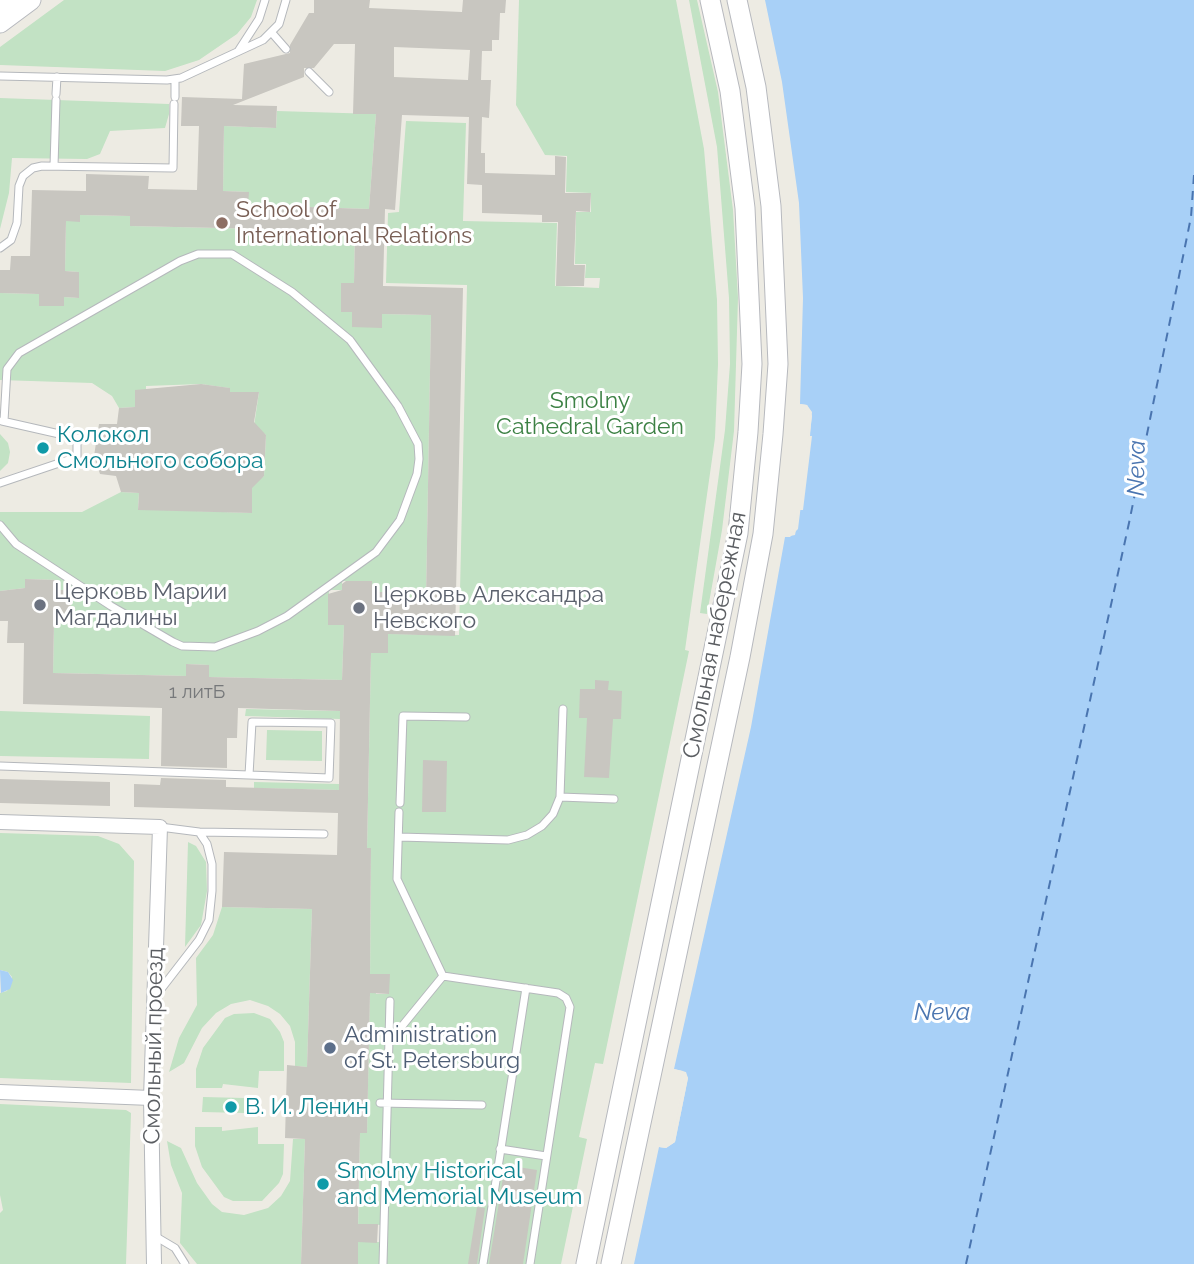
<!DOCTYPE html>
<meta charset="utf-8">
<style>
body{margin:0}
canvas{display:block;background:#edebe3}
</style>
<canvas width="1194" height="1264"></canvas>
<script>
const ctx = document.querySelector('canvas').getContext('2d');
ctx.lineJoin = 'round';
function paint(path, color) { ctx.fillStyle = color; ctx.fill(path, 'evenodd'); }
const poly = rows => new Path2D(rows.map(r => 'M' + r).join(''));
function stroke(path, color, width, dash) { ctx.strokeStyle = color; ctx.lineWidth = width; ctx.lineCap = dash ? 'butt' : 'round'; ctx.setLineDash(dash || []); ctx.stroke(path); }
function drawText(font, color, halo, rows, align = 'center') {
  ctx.font = font + ' Raleway,sans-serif'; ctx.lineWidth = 6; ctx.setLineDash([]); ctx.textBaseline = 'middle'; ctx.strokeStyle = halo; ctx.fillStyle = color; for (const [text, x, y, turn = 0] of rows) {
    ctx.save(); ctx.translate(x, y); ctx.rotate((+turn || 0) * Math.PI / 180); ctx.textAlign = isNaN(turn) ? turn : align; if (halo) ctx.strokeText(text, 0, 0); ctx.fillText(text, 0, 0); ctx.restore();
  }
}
const green = poly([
 [64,0,257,0,251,17,237,34,199,60,165,71,0,65,0,47],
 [519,0,676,0,704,149,717,300,718,364,715,438,685,650,689,651,603,1064,595,1063,579,1137,587,1139,561,1264,358,1264,358,1237,364,1242,380,1242,381,1225,364,1224,358,1230,360,1133,367,1133,370,988,375,988,376,994,389,994,370,979,371,849,367,848,371,653,388,634,459,635,467,285,386,283,388,213,399,212,406,121,466,123,463,221,557,223,555,286,599,288,600,278,585,278,586,264,575,264,576,212,591,212,591,193,566,192,567,156,545,155,516,105],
 [689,0,697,0,718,92,733,210,738,298,734,431,722,530,707,614,700,613,725,430,730,364,729,298,717,147],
 [0,98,169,104,169,114,165,128,110,131,100,154,87,159,12,158,9,193,0,229],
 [277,111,376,114,369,209,248,205,248,192,223,191,224,126,276,128],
 [80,215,130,216,130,226,355,231,354,283,341,283,341,312,352,312,382,327,382,314,431,315,426,599,386,599,372,592,371,581,342,581,342,590,329,590,328,625,344,625,342,680,209,677,209,665,186,664,186,676,53,673,54,623,70,623,71,590,58,590,58,580,25,579,25,588,0,591,0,512,82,512,121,492,139,493,138,509,251,513,252,484,264,476,266,435,254,426,259,392,230,392,229,388,201,384,146,386,146,390,135,390,135,407,119,408,112,396,92,383,0,380,0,293,39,294,40,306,64,306,64,297,79,298,79,272,65,271,66,221,80,221],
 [0,434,8,443,10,452,8,463,0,471],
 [246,709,340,711,340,719,245,716],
 [0,711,150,716,149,759,0,756],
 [267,730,322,731,322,761,266,760],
 [254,782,339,784,339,790,254,788],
 [0,833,98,836,119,844,134,861,131,1083,0,1078,0,993,7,991,12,977,8,972,0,970],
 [188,842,196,846,206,862,207,891,201,925,185,947],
 [222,907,312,909,307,1067,295,1066,295,1042,290,1026,280,1014,268,1006,250,1000,231,1004,216,1013,202,1028,184,1063,169,1072,179,1038,197,1005,196,958,213,935],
 [254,1013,270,1019,280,1032,284,1042,284,1071,259,1071,258,1088,223,1084,222,1088,196,1088,196,1069,203,1048,225,1018,234,1014],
 [203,1097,245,1098,245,1113,202,1112],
 [0,1104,126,1110,131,1113,126,1264,0,1264,0,1213,3,1210,0,1195],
 [195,1127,222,1127,222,1131,258,1127,258,1144,284,1144,283,1174,279,1183,262,1201,233,1201,224,1197,202,1167,195,1146],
 [293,1139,305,1139,301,1264,197,1264,180,1243,182,1193,171,1165,167,1141,181,1148,197,1183,212,1204,222,1212,244,1215,268,1208,281,1196,290,1181]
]);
const water = poly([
 [765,0,1194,0,1194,1264,634,1264,659,1147,666,1148,675,1142,688,1078,683,1071,674,1069,751,727,785,537,790,537,798,529,812,416,807,405,800,404,803,298,799,203,782,82],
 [0,970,8,972,13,980,10,989,1,993]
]);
const pier = poly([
 [800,404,807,405,812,412,810,436,812,436,803,510,800,510,795,535,785,537,795,528,797,509,800,506,808,439,809,413,800,408],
 [674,1069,686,1072,688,1078,675,1142,666,1148,659,1147,659,1144,669,1144,672,1141,684,1078,673,1072]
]);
const ferry = poly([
 [966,1264,1129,523,1191,217,1194,175]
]);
const building = poly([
 [314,0,370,0,369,8,462,12,463,0,506,0,505,13,500,13,499,40,492,40,492,51,482,51,481,80,491,80,489,118,482,117,481,153,485,153,485,173,555,175,555,156,566,157,565,193,591,193,590,212,576,211,574,265,585,265,584,286,556,286,558,222,542,222,542,215,482,213,482,185,467,184,469,117,402,115,395,210,385,209,383,286,463,288,455,636,388,634,388,653,371,653,367,848,371,848,370,974,390,974,389,994,370,993,367,1133,360,1133,358,1224,378,1224,377,1243,358,1242,358,1264,301,1264,305,1139,285,1138,287,1065,307,1067,312,909,222,907,224,852,337,855,338,813,134,807,134,784,160,785,161,778,226,780,226,787,339,790,340,711,238,708,237,738,227,738,227,768,161,766,162,708,23,704,24,643,7,643,8,621,0,621,0,591,25,588,25,579,58,580,58,590,71,590,70,624,54,623,53,673,186,676,186,664,209,665,209,677,342,680,344,625,328,625,328,594,342,590,342,584,346,581,372,581,372,592,386,592,386,599,426,599,431,315,382,314,382,328,352,327,352,312,341,312,341,283,354,283,355,231,130,226,130,216,80,215,80,222,66,221,65,271,79,272,79,298,64,297,64,306,39,306,39,294,0,293,0,270,10,270,11,256,30,256,32,190,86,191,86,174,149,176,148,189,197,190,199,126,181,126,182,97,242,99,244,64,290,53,290,45,309,13,314,13],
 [334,44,355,44,353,114,376,114,369,209,248,205,249,192,223,191,224,126,276,128,277,106,233,105,304,77,304,68,314,68],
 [394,47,470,50,468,80,394,77],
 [201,384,230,388,230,392,259,392,254,422,266,435,264,476,252,488,252,513,138,510,139,493,121,492,116,476,100,474,94,456,99,424,117,424,119,408,135,407,135,390],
 [595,680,609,681,608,690,622,691,621,719,613,719,609,778,584,777,587,718,579,718,580,689,595,689],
 [423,760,447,761,446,812,422,812],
 [0,779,110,782,110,806,0,803],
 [505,1165,537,1170,523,1264,489,1264],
 [477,1207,485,1208,477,1264,468,1264]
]);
const lane = poly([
 [272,33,286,49],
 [239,50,259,19,265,0],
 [309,72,329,92],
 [0,76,167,80,181,78,263,40,279,24,286,0],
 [56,94,57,77],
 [175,97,175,79],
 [54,166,56,100],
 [0,248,11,240,17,223,19,186,23,176,33,168,42,166,173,168,174,104],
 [0,483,77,457,77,438,2,421],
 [0,525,16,544,111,606,173,642,182,646,215,647,258,631,287,616,376,552,400,520,417,474,419,459,418,444,398,406,350,340,292,292,232,254,198,254,180,261,19,353,7,369,4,421],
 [0,766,249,775,329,778,331,723,252,722,249,775],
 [560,797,614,799],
 [400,803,403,716,466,717],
 [399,812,397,879,443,976,558,993,566,998,570,1007,530,1264],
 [199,832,324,834],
 [399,837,508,840,527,835,542,826,553,814,560,797,563,709],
 [158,993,199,940,209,920,212,891,212,864,207,844,199,832,160,827],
 [389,1042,443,976],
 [380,1103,482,1105],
 [500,1149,546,1156],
 [153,1235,175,1248,185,1264],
 [383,1264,390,1001],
 [483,1264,526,988]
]);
const street = poly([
 [0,822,160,827,151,1098,154,1264],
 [0,1092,151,1098]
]);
const secondary = poly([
 [0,6,8,0],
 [0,23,31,0],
 [586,1264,738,533,748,432,752,364,745,208,730,91,710,0],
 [611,1264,740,657,763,534,773,434,778,364,771,206,756,87,737,0]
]);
const markers = [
 [222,223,7,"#8d6e63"],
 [43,448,7,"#0f9aa8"],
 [40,605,7,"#6b7280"],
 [359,608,7,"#6b7280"],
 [330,1048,7,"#5c6f8a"],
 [231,1107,7,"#0f9aa8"],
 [323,1184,7,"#0f9aa8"]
];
const numberNames = [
 ["1 литБ",197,692]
];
const educationNames = [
 ["School of",236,210],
 ["International Relations",236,236]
];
const parkNames = [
 ["Smolny",590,401],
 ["Cathedral Garden",590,427]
];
const cultureNames = [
 ["Колокол",57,435],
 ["Смольного собора",57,461],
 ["В. И. Ленин",245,1107],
 ["Smolny Historical",337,1171],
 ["and Memorial Museum",337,1197]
];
const worshipNames = [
 ["Церковь Марии",54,592],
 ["Магдалины",54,618],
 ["Церковь Александра",373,595],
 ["Невского",373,621]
];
const streetNames = [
 ["Смольная набережная",715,635,-79],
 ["Смольный проезд",154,1046,-89]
];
const serviceNames = [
 ["Administration",344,1035],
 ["of St. Petersburg",344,1061]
];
const waterNames = [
 ["Neva",1137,468,-89],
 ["Neva",942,1013]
];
paint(green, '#c2e2c4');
paint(water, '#a8d0f7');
paint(pier, '#edebe3');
stroke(ferry, '#4a75b0', 2, [9, 7]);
paint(building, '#c8c6c0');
stroke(lane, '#b5b8bc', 9);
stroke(street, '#b5b8bc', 16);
stroke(secondary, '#b7b9be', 21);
stroke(lane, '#fff', 7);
stroke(street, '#fff', 14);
stroke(secondary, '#fff', 19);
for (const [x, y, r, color] of markers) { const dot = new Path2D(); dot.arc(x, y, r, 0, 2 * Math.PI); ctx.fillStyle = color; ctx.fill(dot); stroke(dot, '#fff', 2.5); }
drawText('19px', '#76787a', null, numberNames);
drawText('23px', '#785e54', '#fff', educationNames, 'left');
drawText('23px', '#3c8144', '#fff', parkNames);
drawText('23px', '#0d838f', '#fff', cultureNames, 'left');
drawText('23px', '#5b616d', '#fff', worshipNames, 'left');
drawText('23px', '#5b5e62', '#fff', streetNames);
drawText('23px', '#4e5e75', '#fff', serviceNames, 'left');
drawText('italic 24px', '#4a75b0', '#fff', waterNames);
</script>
